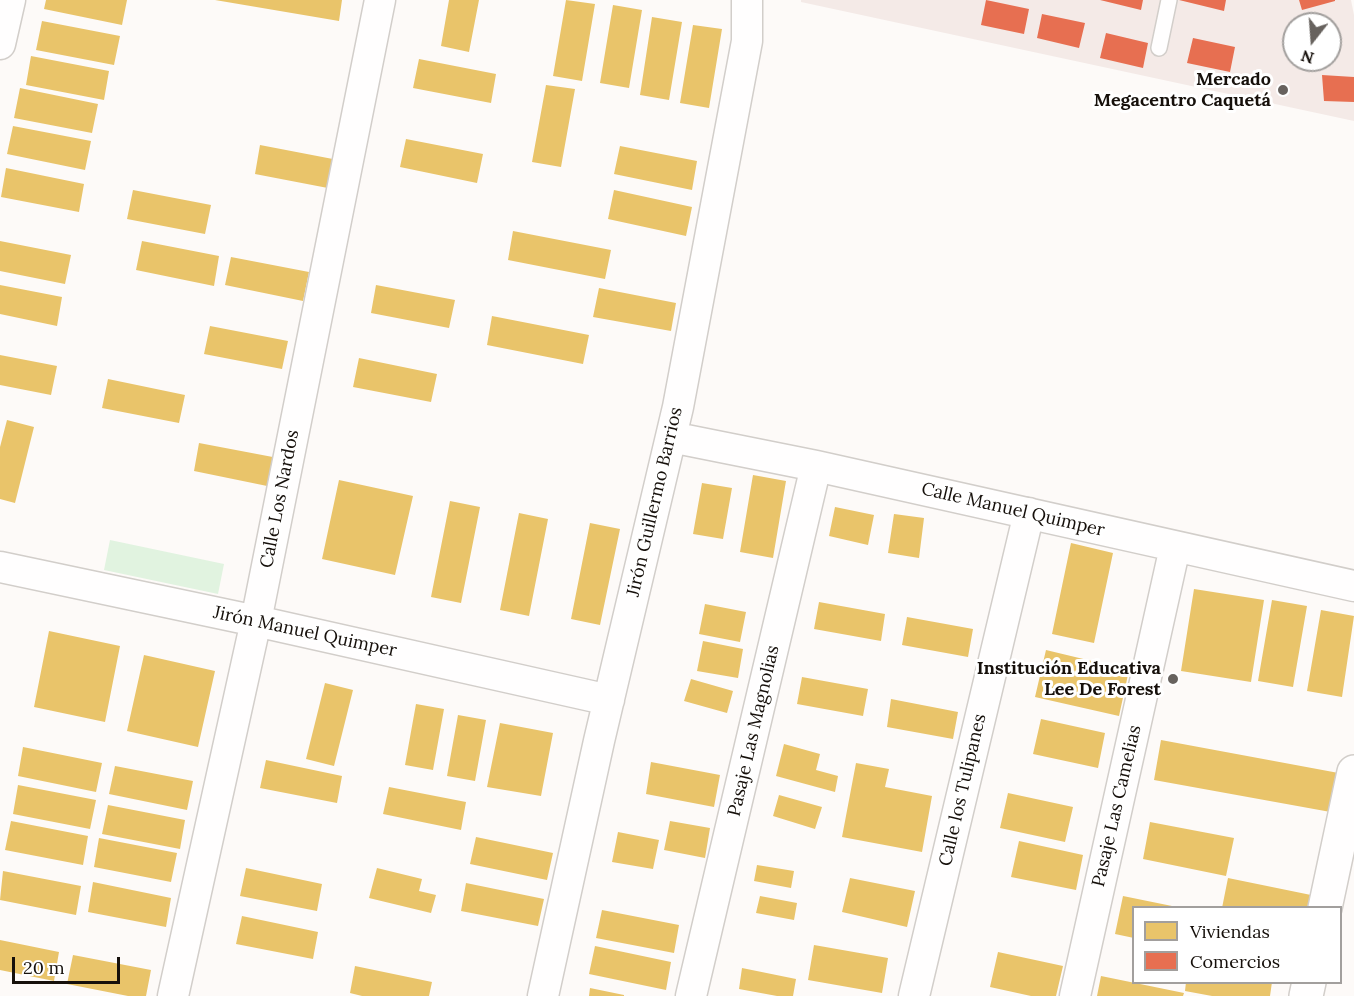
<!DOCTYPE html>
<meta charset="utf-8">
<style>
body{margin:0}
#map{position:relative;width:1354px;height:996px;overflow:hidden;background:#fdfaf8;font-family:Lora,serif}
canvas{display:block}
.legend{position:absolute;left:1132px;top:906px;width:210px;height:78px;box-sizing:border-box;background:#fff;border:2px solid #a29f9d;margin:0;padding:8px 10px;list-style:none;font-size:18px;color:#16100b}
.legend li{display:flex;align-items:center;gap:12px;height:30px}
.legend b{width:30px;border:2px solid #a29f9d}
.north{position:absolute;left:1282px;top:12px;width:60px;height:60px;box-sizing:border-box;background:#fff;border:2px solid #a29f9d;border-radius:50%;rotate:197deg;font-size:16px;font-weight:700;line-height:24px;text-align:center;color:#16100b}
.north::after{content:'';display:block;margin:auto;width:21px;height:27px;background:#67625e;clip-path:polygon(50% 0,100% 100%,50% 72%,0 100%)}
.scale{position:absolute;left:12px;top:957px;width:108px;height:27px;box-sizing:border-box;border:3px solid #16100b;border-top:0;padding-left:8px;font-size:18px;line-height:21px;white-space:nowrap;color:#16100b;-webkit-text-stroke:4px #fff;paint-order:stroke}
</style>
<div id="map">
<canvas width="1354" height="996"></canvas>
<ul class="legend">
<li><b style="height:16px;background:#e9c46a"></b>Viviendas</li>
<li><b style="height:16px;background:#e76f51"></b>Comercios</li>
</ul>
<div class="north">N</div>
<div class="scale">20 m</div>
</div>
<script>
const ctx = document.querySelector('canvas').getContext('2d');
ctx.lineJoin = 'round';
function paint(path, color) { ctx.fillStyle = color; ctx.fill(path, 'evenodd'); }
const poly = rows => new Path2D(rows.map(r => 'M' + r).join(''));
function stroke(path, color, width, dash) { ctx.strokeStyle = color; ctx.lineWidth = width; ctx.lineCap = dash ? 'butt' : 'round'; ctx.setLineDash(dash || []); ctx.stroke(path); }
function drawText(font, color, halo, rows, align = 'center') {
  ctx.font = font + ' Lora,serif'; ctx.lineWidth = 6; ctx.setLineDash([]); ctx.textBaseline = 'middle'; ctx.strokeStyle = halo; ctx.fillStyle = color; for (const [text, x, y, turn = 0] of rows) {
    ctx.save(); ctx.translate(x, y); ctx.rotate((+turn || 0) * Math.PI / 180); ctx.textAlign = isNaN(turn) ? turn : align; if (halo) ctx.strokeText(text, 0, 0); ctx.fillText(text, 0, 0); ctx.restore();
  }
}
const commercial = poly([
 [801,0,1351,0,1354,15,1354,121,801,2],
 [1294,24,1330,24,1330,60,1294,60]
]);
const green = poly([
 [110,540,224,564,218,594,104,570]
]);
const homes = poly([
 [46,0,127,0,122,25,44,9],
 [215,0,342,0,339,21],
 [449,0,479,0,469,52,441,46],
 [566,0,595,4,582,81,553,76],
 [613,5,642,10,629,88,600,83],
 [652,17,682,22,669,100,640,95],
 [42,21,120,36,114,65,36,50],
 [693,25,722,29,709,108,680,103],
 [31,56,109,71,104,100,26,85],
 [419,59,496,74,491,103,413,88],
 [546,85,575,89,561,167,532,162],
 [20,88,98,104,92,133,14,118],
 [13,126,91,141,85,170,7,154],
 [406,139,483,154,477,183,400,167],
 [260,145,338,160,333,189,255,174],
 [620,146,697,161,692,190,614,174],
 [6,168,84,184,79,212,1,197],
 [133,190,211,205,205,234,127,219],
 [614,190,692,207,686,236,608,219],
 [513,231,611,250,605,279,508,260],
 [0,241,71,255,65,284,0,271],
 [142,241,219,256,214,286,136,270],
 [231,257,309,272,303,301,225,285],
 [0,285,62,297,57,326,0,314],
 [376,285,455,300,449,328,371,313],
 [599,288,676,303,671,331,593,317],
 [492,316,589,335,583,364,487,345],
 [210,326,288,341,282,369,204,354],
 [0,355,57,366,51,395,0,385],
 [359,358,437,374,431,402,353,387],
 [108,379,185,395,179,423,102,408],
 [7,420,34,427,15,503,0,499,0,447],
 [199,443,278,458,272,487,194,471],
 [753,475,786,481,773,558,740,552],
 [339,480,413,496,395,575,322,559],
 [702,483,732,488,723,539,693,534],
 [450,501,480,507,461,603,431,597],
 [835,507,874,515,868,545,829,536],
 [519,513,548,519,529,616,500,610],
 [894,514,924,518,919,558,888,553],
 [590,523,620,529,600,625,571,619],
 [1071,543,1113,553,1094,643,1052,634],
 [1194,589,1264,600,1251,682,1181,671],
 [1272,600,1307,606,1293,687,1258,681],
 [819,602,885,614,881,641,814,629],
 [705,604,746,612,740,642,699,634],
 [1321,610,1354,616,1342,697,1307,691],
 [907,617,973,629,968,657,902,645],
 [49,631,120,646,105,722,34,707],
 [703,641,743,649,738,678,697,671],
 [1046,650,1129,670,1119,716,1035,697],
 [144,655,215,671,198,747,127,731],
 [802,677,868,689,863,716,797,704],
 [691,679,733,691,727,713,684,701],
 [325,683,353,690,334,766,306,759],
 [891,699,958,712,953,739,887,727],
 [416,704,444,709,433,770,405,765],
 [458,715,486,720,475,781,447,776],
 [1041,719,1105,733,1098,768,1033,754],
 [500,723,553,733,541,796,487,787],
 [1161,740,1344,774,1336,813,1154,780],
 [784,744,820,754,816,770,838,776,835,792,776,776],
 [23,747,102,763,96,792,18,776],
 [266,760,342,776,337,803,260,788],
 [651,762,720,775,714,807,646,794],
 [856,763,889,769,885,787,932,796,922,852,842,837],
 [115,766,193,781,187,810,109,794],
 [18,785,96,800,90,829,13,814],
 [389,787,466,802,461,830,383,814],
 [1008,793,1073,807,1065,842,1000,828],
 [779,795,822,807,815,829,773,816],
 [108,805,185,820,180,849,102,834],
 [11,821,88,836,83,865,5,850],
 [670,821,710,828,705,858,664,850],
 [1150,822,1234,838,1226,876,1143,859],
 [618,832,659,840,653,869,612,862],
 [476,837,553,853,547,880,470,864],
 [99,838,177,853,171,882,94,867],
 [1019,841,1083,855,1076,890,1011,877],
 [757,865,794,871,791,888,754,881],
 [246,868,322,884,317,911,240,896],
 [377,868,422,879,419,891,436,895,431,913,369,898],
 [3,871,81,886,76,915,0,900],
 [850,878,915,891,907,927,842,912],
 [1228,878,1311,895,1308,908,1222,908],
 [93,882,171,898,166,927,88,912],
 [466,883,544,899,538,926,461,911],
 [760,896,797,903,794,920,756,913],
 [1123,896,1172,906,1172,908,1134,908,1134,938,1115,934],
 [602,910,679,925,674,953,596,938],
 [242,916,318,932,313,959,236,944],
 [0,940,59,952,54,981,0,970],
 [814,945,888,958,882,993,808,980],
 [595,946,671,962,666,990,589,974],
 [998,952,1063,966,1056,996,1031,996,990,987],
 [73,955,151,970,146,996,128,996,67,984],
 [355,966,432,982,429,996,362,996,350,993],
 [742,968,796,979,793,996,777,996,739,989],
 [1101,976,1184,993,1183,996,1097,996],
 [1186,982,1272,982,1270,996,1212,996,1185,991],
 [590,988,624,995,624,996,589,996]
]);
const shops = poly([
 [986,0,1029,9,1024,34,981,25],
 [1100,0,1143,0,1141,10],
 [1179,0,1226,0,1224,11],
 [1299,0,1335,0,1335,1,1302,10],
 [1042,14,1085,23,1079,48,1037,38],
 [1106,33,1148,43,1143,68,1100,58],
 [1193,38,1235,47,1230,72,1187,63],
 [1322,75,1354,77,1354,102,1324,101]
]);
const lane = poly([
 [1159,48,1169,0]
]);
const street = poly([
 [0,44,10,0],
 [671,437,816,466,1354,586],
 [0,567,256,621,609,700],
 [173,996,256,621,380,0],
 [543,996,599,741,678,407,747,41,747,0],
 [691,996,816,466],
 [914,996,1029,513],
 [1075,996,1175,547]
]);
const secondary = poly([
 [1325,908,1354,772],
 [1306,996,1309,982]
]);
const markers = [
 [1283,90,6,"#67625e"],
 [1173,679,6,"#67625e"]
];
const poiNames = [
 ["Mercado",1271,80],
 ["Megacentro Caquetá",1271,101],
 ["Institución Educativa",1161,669],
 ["Lee De Forest",1161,690]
];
const streetNames = [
 ["Calle Los Nardos",280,499,-79],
 ["Jirón Guillermo Barrios",655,502,-77],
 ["Calle Manuel Quimper",1013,510,13],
 ["Jirón Manuel Quimper",305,632,12],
 ["Pasaje Las Magnolias",754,731,-77],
 ["Calle los Tulipanes",963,790,-77],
 ["Pasaje Las Camelias",1117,806,-77]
];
paint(commercial, '#f4eae7');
paint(green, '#e1f3e0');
paint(homes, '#e9c46a');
paint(shops, '#e76f51');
stroke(lane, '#d2ceca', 18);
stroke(street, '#d2ceca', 33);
stroke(secondary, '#d2ceca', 36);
stroke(lane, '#fffefe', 15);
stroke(street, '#fffefe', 30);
stroke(secondary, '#fffefe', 33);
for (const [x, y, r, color] of markers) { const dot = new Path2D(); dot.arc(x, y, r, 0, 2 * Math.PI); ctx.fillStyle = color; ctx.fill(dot); stroke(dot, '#fff', 2); }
drawText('bold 18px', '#16100b', '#fff', poiNames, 'right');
drawText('18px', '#16100b', '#fff', streetNames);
</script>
